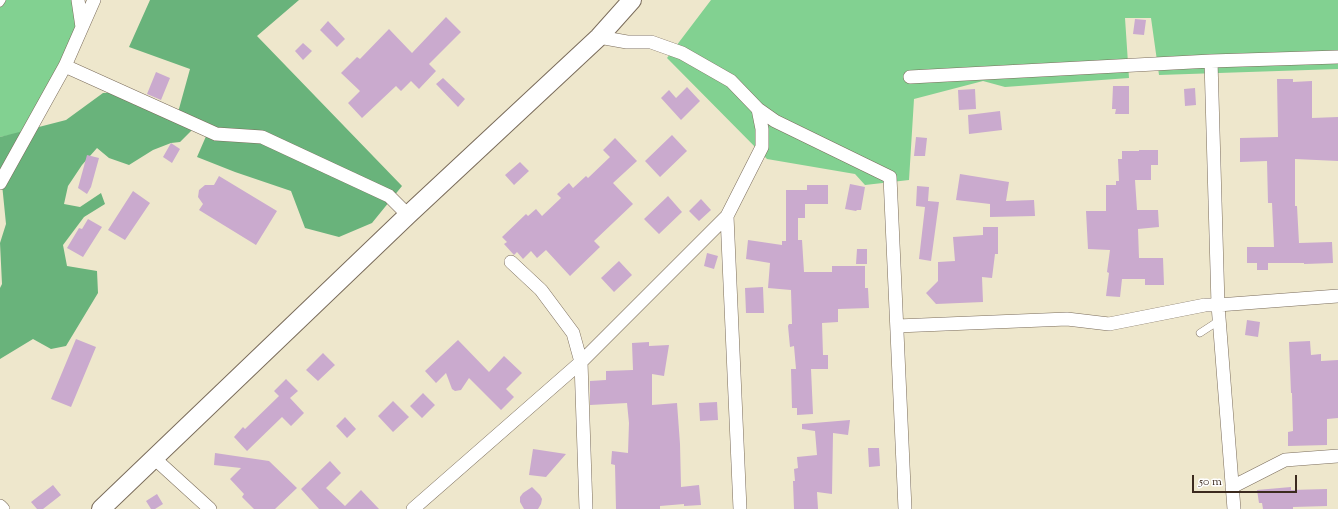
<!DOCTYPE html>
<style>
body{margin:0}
#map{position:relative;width:1338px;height:509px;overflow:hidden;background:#eee7cc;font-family:"Sorts Mill Goudy",serif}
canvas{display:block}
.scale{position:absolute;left:1192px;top:475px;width:105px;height:18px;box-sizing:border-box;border:2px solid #3b2a1e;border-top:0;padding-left:5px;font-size:12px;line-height:14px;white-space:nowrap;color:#3b2a1e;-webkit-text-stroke:3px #fff;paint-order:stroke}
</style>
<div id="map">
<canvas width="1338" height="509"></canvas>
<div class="scale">50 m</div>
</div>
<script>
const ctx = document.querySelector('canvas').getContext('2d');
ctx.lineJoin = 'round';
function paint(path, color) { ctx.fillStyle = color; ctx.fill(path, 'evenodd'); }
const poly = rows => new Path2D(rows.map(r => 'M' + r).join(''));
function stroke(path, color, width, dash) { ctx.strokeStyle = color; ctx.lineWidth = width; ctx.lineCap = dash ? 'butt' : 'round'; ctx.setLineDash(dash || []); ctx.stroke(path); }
const green = poly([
 [2,0,78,0,82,27,21,133,0,137,0,3],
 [711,0,1338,0,1338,69,1159,75,1151,18,1125,18,1129,78,1005,87,983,81,914,99,909,180,865,185,855,174,767,159,667,58]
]);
const forest = poly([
 [150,0,299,0,257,36,402,186,372,223,339,237,305,228,291,191,235,172,197,157,207,134,195,127,180,142,171,143,153,150,129,165,109,158,97,148,82,165,68,186,64,204,80,207,101,193,105,204,84,217,63,245,67,266,97,271,98,293,66,346,51,349,33,339,0,359,0,288,2,284,0,243,6,224,2,184,0,181,0,137,66,120,103,93,121,92,177,116,190,69,129,47]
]);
const building = poly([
 [446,17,461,32,429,64,436,71,419,89,411,81,401,91,396,86,362,118,348,103,360,91,341,73,357,57,360,59,389,29,412,53],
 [1135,19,1146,20,1144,35,1133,34],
 [328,21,345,39,337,47,320,30],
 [303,43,312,51,303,60,295,51],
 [156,72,170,78,161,100,147,94],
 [443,78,465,99,458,107,436,84],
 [1277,79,1293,79,1293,82,1312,81,1312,118,1338,117,1338,161,1295,159,1295,206,1297,206,1299,243,1332,242,1333,263,1304,264,1304,263,1268,263,1268,270,1257,270,1257,263,1247,263,1247,247,1274,247,1272,203,1268,203,1267,161,1240,162,1240,138,1278,137],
 [1113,86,1129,86,1129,114,1115,114,1116,109,1112,109],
 [687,87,700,101,681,120,661,98,669,90,676,98],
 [1195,88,1196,105,1185,106,1184,89],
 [975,89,976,109,959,110,958,90],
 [1000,111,1002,130,969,134,968,115],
 [672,135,687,151,660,177,645,161],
 [916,137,927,138,925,156,914,156],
 [615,138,637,161,613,183,633,204,594,241,600,247,570,276,546,250,537,258,531,251,523,259,517,252,514,255,504,244,507,242,502,237,526,214,528,216,536,209,542,216,561,198,557,194,569,183,573,188,586,176,588,178,610,157,603,150],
 [171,143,180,149,172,163,163,157],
 [1139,150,1158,150,1158,165,1151,165,1151,180,1135,180,1137,210,1158,210,1159,227,1138,229,1139,258,1163,258,1164,285,1145,285,1145,279,1122,279,1120,297,1106,296,1109,273,1107,272,1110,250,1088,249,1086,211,1106,211,1106,185,1116,185,1116,181,1119,181,1118,159,1122,159,1122,151,1139,151],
 [87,155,99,158,91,187,87,194,78,188],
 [520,162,529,171,514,185,505,175],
 [960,174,1009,182,1006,201,1034,200,1035,216,990,217,990,204,956,200],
 [219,176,277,211,256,245,199,210,203,204,198,197,199,190,205,185,214,185],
 [850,184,865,187,861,210,857,210,856,211,845,209],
 [807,185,828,185,828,204,805,204,805,218,798,218,798,240,802,240,804,272,832,272,832,266,865,266,865,288,868,288,869,308,838,309,838,322,822,323,823,355,828,355,828,369,811,369,813,414,797,415,797,408,792,408,791,369,796,369,794,346,790,347,788,326,789,324,792,324,791,290,768,288,770,263,746,259,748,240,782,245,782,241,786,241,786,190,807,190],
 [917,186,929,187,928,201,939,202,931,261,919,259,925,207,916,206],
 [133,191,150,203,125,240,108,230],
 [668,196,682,212,659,234,644,219],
 [701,199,711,210,699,221,689,211],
 [88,219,102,227,83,257,67,248,79,228,82,229],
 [983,227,998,227,998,254,995,254,992,278,982,277,983,302,936,304,926,293,938,281,938,262,955,261,953,237,983,235],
 [857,249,867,249,867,264,856,264],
 [707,253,718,256,714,269,704,266],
 [619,261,632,275,614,292,601,278],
 [763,287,764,313,746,313,745,288],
 [1247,320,1260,322,1258,337,1245,335],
 [76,339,96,347,71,407,51,399],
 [458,340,489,372,504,356,522,373,506,389,514,397,501,410,469,378,461,390,455,391,452,389,446,373,436,383,425,371],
 [1310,341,1311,355,1321,354,1321,361,1338,360,1338,418,1327,419,1327,445,1288,446,1288,432,1293,431,1292,393,1291,393,1289,342],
 [649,342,649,346,669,345,664,376,652,374,652,405,677,403,680,444,681,487,699,485,701,505,684,506,684,504,660,506,660,509,616,509,615,465,611,464,612,451,628,453,629,423,627,403,590,405,590,381,606,380,606,371,633,370,632,343],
 [323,353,335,365,318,381,306,370],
 [286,379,298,391,290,398,304,413,291,426,282,417,247,451,234,437,243,427,245,429,279,396,274,391],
 [423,393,435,405,422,418,410,406],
 [393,401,409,417,393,432,378,416],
 [717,402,718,420,700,421,699,403],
 [345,417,356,429,347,438,336,426],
 [850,420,848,435,833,433,832,494,817,492,818,509,794,509,793,481,795,481,794,469,798,468,797,457,817,455,815,431,802,429,802,424],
 [868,448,879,448,880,466,869,467],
 [533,449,566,454,546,477,529,475],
 [215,453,269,461,297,488,275,509,254,509,242,497,244,494,230,479,241,468,214,465],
 [330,461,341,473,326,488,345,506,361,490,379,509,319,509,301,489],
 [53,485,61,495,43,509,37,509,31,502],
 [532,487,540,495,542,499,541,504,538,509,524,509,520,502,520,497,523,493],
 [1291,487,1291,490,1327,489,1327,506,1293,507,1293,509,1263,509,1262,503,1259,503,1257,490],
 [157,494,163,504,155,509,151,509,146,501]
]);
const service = poly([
 [0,3,2,0],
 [1200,333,1220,320]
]);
const minor = poly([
 [78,0,82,27],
 [599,37,627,42,651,42,682,53,731,81,758,109,775,121,890,177,905,509],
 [1211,61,1218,305,1234,509],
 [65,66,216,134,262,137,389,196,408,215],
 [910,77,1211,61,1338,57],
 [0,183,65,66,94,0],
 [727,216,740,509],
 [511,262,541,290,573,333,581,362,586,509],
 [897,326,1067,319,1109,324,1205,305,1218,305,1338,296],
 [154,458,210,509],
 [1232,487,1285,460,1338,456],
 [0,506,3,509],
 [413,509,581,362,727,216,762,147,762,129,758,109]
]);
const secondary = poly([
 [101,509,408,215,599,37,632,0]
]);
paint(green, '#82d191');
paint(forest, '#69b37b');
paint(building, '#caaace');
stroke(service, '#7a6c5b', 8);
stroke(minor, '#7a6c5b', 14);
stroke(secondary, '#7a6c5b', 20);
stroke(service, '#fff', 7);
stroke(minor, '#fff', 13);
stroke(secondary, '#fff', 18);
</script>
